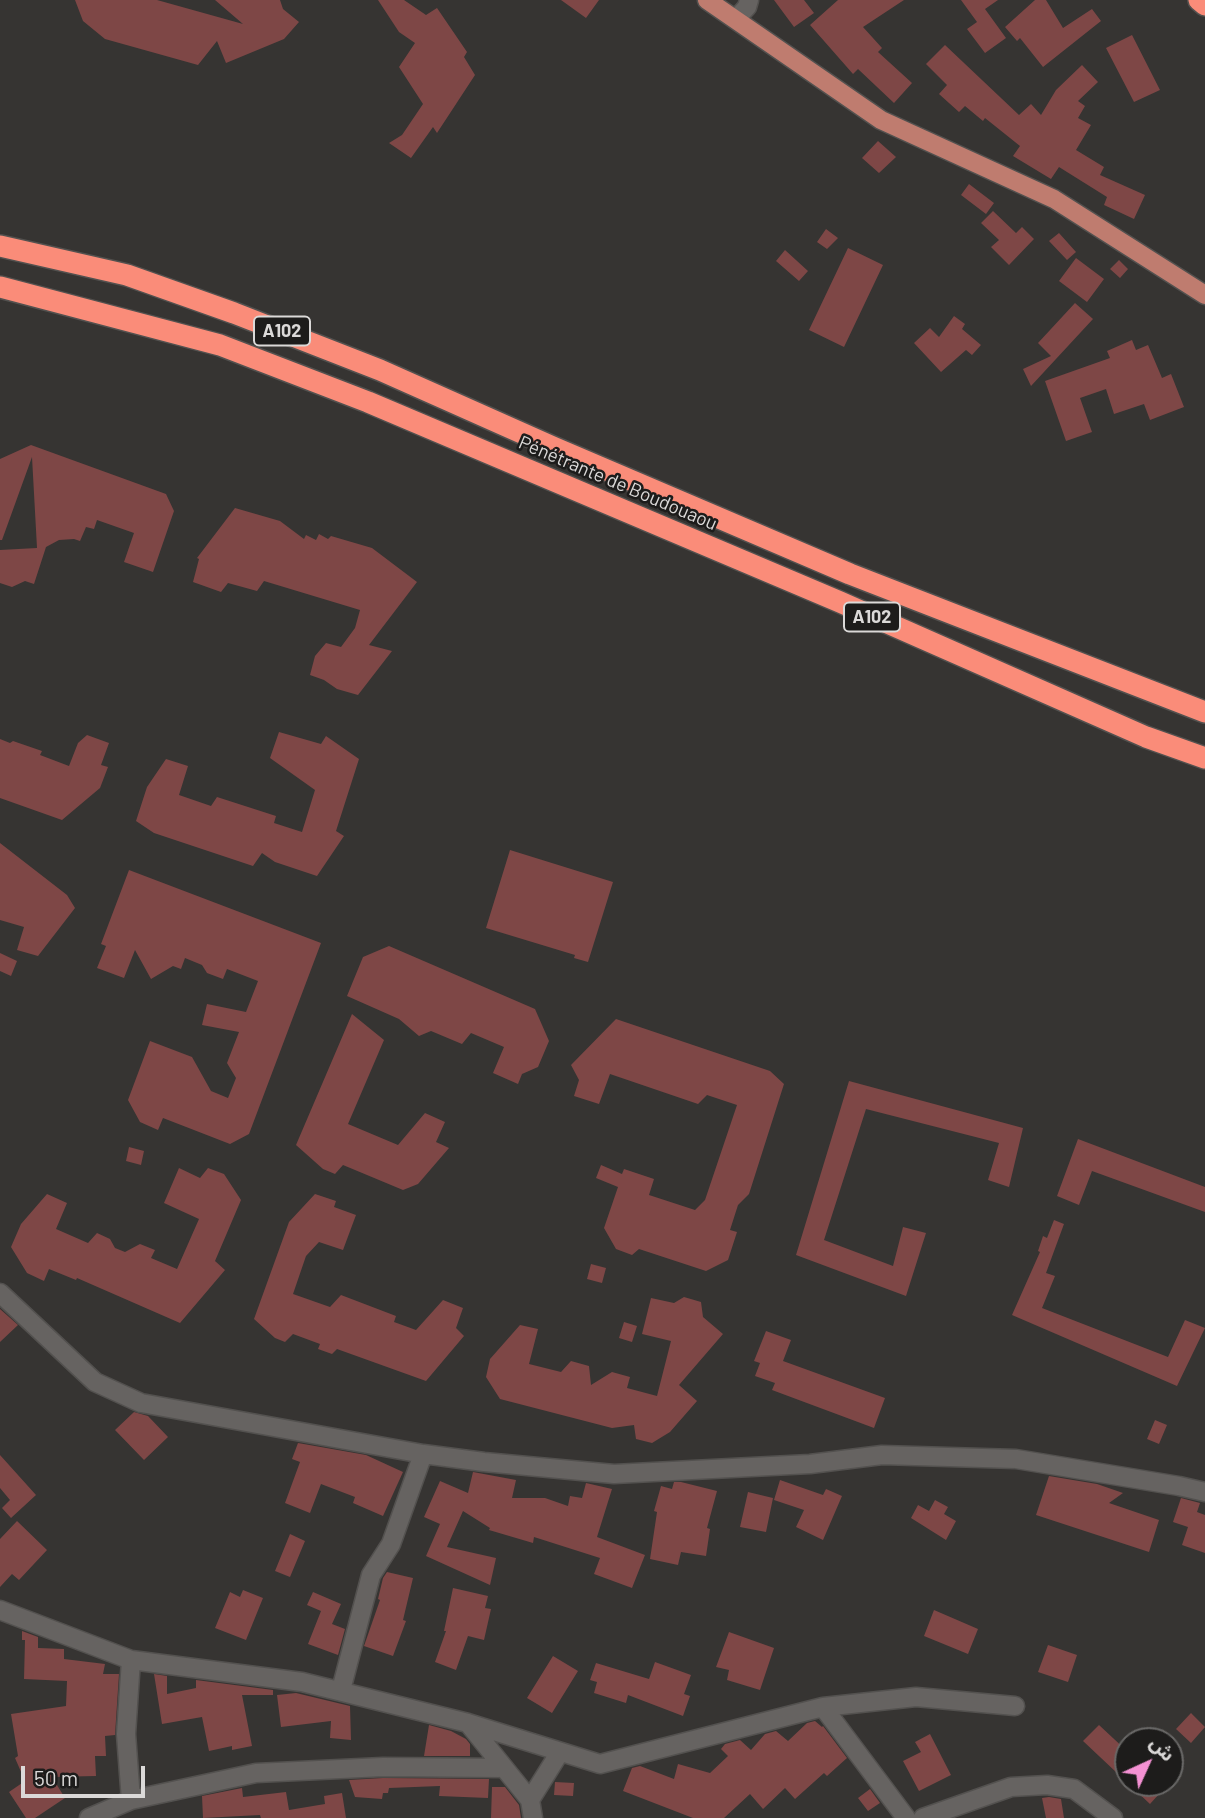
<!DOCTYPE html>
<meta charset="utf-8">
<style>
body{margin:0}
#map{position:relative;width:1205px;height:1818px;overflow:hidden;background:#363432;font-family:Barlow,"Noto Sans Arabic",sans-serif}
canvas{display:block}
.north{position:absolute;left:1114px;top:1727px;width:70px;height:70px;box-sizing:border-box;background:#1d1c1b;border:2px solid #696867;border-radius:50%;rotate:45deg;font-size:19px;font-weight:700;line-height:28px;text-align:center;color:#dbd9d8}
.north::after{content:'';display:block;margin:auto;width:24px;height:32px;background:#f491d3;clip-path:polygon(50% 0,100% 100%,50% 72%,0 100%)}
.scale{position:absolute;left:21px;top:1766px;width:124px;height:32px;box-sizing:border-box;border:4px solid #dbd9d8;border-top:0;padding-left:9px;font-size:21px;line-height:24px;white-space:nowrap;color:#dbd9d8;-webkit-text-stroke:5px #1d1c1b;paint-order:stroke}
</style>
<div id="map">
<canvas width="1205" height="1818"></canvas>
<div class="north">ش</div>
<div class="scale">50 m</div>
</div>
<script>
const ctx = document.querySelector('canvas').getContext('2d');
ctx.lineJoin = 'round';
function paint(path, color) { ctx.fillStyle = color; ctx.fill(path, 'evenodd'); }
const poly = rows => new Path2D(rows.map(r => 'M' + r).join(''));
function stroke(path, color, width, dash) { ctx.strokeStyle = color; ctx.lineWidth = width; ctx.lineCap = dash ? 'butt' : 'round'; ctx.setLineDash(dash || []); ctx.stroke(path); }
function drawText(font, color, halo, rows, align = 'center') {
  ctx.font = font + ' Barlow,sans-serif'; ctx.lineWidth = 5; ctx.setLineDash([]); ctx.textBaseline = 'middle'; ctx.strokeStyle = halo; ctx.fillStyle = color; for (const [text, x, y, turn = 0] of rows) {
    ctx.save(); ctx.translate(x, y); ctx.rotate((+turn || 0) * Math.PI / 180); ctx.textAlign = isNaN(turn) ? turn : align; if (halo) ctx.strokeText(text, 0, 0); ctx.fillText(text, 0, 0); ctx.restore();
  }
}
const building = poly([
 [75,0,157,0,243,24,215,0,280,0,283,9,299,22,284,39,226,63,217,41,198,65,105,39,83,21],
 [378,0,404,0,426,15,437,8,467,52,464,57,475,75,437,133,433,127,411,158,389,143,402,135,423,104,399,67,415,43,399,32],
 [561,0,599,0,586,18],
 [774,0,804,0,814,13,794,27],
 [838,0,904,0,863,27,882,48,878,52,912,83,894,103,858,69,853,74,810,25],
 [961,0,998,0,985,9,1006,38,985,53,967,29,977,22],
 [1035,0,1046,0,1063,28,1092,9,1101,21,1043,67,1020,38,1017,41,1005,27],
 [1132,35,1160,90,1134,102,1106,48],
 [945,45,1019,115,1031,104,1041,115,1056,90,1082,65,1098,82,1078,101,1085,106,1078,118,1091,125,1076,150,1104,167,1100,175,1145,195,1134,219,1104,205,1107,197,1059,167,1051,179,1013,156,1020,146,985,118,983,121,965,106,959,112,939,94,947,85,926,64],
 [878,141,896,157,879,173,862,158],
 [969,184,994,203,986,214,961,195],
 [993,211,1016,233,1022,227,1034,239,1009,265,991,247,999,240,981,223],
 [826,229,838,238,827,249,817,242],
 [1059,233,1076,252,1067,260,1049,241],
 [848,248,883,265,844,347,809,330],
 [785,250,808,271,799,281,776,261],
 [1076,258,1104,279,1087,302,1059,281],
 [1119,260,1128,269,1120,278,1110,269],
 [1075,303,1093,319,1031,386,1023,369,1051,356,1038,343],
 [954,316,965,324,962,329,981,345,972,355,966,350,941,372,914,343,930,328,939,337],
 [1132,340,1136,350,1148,345,1162,378,1171,374,1184,407,1150,420,1144,404,1114,414,1106,389,1080,398,1092,432,1066,441,1045,381,1110,358,1107,351],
 [31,445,166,494,174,511,153,572,124,562,134,533,97,520,94,529,86,527,80,541,74,539,59,540,46,547,34,584,25,581,12,587,0,583,0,550,37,548,32,457,2,540,0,540,0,459],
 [235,508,280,521,304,539,306,535,316,540,319,534,328,539,331,536,372,548,417,582,369,645,392,651,358,695,337,689,324,680,310,675,315,656,326,643,341,647,355,628,360,610,264,581,257,591,228,583,221,592,193,582,199,559,197,558],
 [279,732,321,744,326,736,359,759,336,831,344,836,317,876,275,862,262,853,253,866,154,833,136,821,147,787,166,759,188,766,179,795,211,806,217,797,276,816,274,823,302,832,315,790,270,758],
 [87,735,109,743,101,765,108,767,100,788,62,820,0,798,0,739,10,743,13,741,42,751,40,755,69,766,78,743],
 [0,843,67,895,75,908,38,956,17,950,24,927,0,920],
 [510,850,613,882,588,962,574,958,575,955,486,928],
 [129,870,321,943,249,1134,230,1144,163,1118,158,1130,140,1122,128,1100,150,1041,192,1057,211,1091,228,1098,236,1078,227,1063,239,1032,202,1025,207,1004,246,1012,258,981,227,969,223,979,207,973,202,965,185,958,181,969,173,966,151,979,135,950,124,978,97,968,106,946,101,944],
 [389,946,535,1009,549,1041,538,1067,522,1074,518,1084,493,1073,504,1047,471,1033,462,1044,431,1031,419,1036,399,1019,347,996,363,957],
 [0,953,17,961,11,976,0,971],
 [352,1014,384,1040,348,1124,398,1145,425,1113,445,1122,436,1142,449,1148,418,1184,403,1190,343,1165,335,1174,323,1169,296,1145],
 [616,1019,770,1071,784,1084,749,1194,738,1205,730,1230,737,1232,728,1260,706,1271,639,1249,632,1255,616,1249,604,1228,618,1187,596,1178,601,1165,622,1174,624,1169,654,1179,649,1195,695,1210,705,1200,737,1105,707,1095,698,1104,610,1074,599,1104,574,1096,579,1080,571,1065],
 [849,1081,1023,1128,1009,1187,988,1180,999,1143,866,1109,824,1240,893,1266,903,1227,926,1233,906,1296,796,1255],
 [1078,1139,1205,1187,1205,1212,1092,1171,1079,1205,1057,1196],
 [129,1147,144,1151,141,1165,126,1161],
 [179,1168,200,1178,208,1168,224,1174,241,1200,215,1261,225,1270,180,1323,77,1278,76,1280,49,1269,44,1281,27,1273,11,1247,21,1224,47,1194,67,1203,56,1229,88,1243,97,1233,110,1239,115,1248,125,1252,140,1244,155,1250,151,1258,177,1269,199,1219,164,1203],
 [315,1194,336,1201,334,1207,356,1215,343,1250,319,1242,306,1256,293,1294,330,1307,341,1295,396,1316,394,1322,416,1330,443,1300,463,1308,456,1328,464,1336,426,1381,337,1349,332,1354,318,1349,320,1344,293,1334,285,1342,275,1338,254,1319,289,1222],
 [1054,1220,1064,1224,1046,1273,1055,1276,1042,1308,1168,1357,1185,1320,1205,1328,1177,1386,1012,1315,1040,1252,1038,1251,1043,1236,1047,1238],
 [591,1264,606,1268,602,1283,587,1279],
 [684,1297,701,1302,703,1317,723,1334,679,1385,697,1401,670,1432,652,1443,636,1439,634,1425,612,1428,500,1399,486,1377,490,1359,520,1325,538,1329,529,1364,561,1372,571,1361,589,1366,591,1385,612,1372,630,1377,627,1388,657,1396,671,1341,642,1334,651,1298,674,1303],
 [0,1309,18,1325,0,1342],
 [624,1322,637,1326,632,1342,619,1338],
 [766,1331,791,1340,783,1361,885,1398,874,1428,772,1390,775,1383,755,1376,760,1363,754,1361],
 [134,1412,148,1416,168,1437,144,1460,115,1430],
 [1155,1420,1167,1425,1159,1444,1147,1439],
 [298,1443,366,1455,403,1472,383,1516,353,1503,355,1497,321,1484,310,1513,285,1503,300,1462,292,1459],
 [0,1455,36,1495,11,1518,2,1508,10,1500,0,1488],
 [473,1472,516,1480,512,1498,545,1498,568,1506,570,1496,582,1498,586,1483,612,1489,597,1537,645,1555,632,1588,594,1574,600,1558,534,1537,533,1543,489,1530,490,1528,463,1511,447,1547,496,1558,490,1585,426,1556,440,1524,424,1517,440,1481,468,1493],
 [1049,1476,1097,1484,1123,1493,1109,1503,1159,1520,1149,1552,1036,1515],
 [780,1480,823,1495,826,1489,842,1496,823,1540,796,1527,804,1510,774,1500],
 [674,1482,681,1482,717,1491,707,1528,710,1529,706,1556,681,1552,678,1565,650,1559,657,1512,654,1511,661,1486,672,1489],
 [748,1492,773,1498,766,1532,740,1527],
 [1181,1498,1200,1503,1197,1512,1205,1515,1205,1553,1182,1545,1188,1527,1173,1522],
 [935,1500,948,1507,944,1514,956,1521,946,1540,911,1518,918,1505,929,1511],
 [17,1521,47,1550,19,1580,12,1574,0,1587,0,1539],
 [290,1534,305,1541,290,1577,275,1571],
 [387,1572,413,1578,403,1620,406,1621,393,1656,364,1646,380,1600,378,1599,383,1578],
 [453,1588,488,1596,485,1608,491,1609,484,1640,468,1636,456,1670,435,1662,446,1631,444,1631],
 [243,1590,263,1598,246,1640,215,1628,230,1592,240,1597],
 [313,1592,341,1604,332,1624,345,1629,338,1655,308,1644,321,1611,307,1605],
 [934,1610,978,1629,968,1654,924,1636],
 [22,1631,38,1637,38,1648,64,1649,64,1659,105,1664,103,1674,119,1674,115,1735,105,1736,106,1756,95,1756,96,1776,52,1777,65,1798,35,1818,26,1818,9,1792,25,1781,15,1758,18,1756,11,1714,66,1706,67,1681,24,1679,25,1640,22,1640],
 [729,1632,774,1648,760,1690,727,1680,729,1670,716,1667],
 [1048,1645,1077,1655,1068,1682,1038,1672],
 [553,1656,578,1671,552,1713,527,1698],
 [655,1662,691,1675,684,1694,690,1696,683,1716,628,1695,626,1703,594,1693,597,1682,590,1680,596,1663,649,1679],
 [154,1674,167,1676,167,1694,196,1688,196,1680,273,1690,273,1695,242,1695,252,1746,232,1750,232,1746,209,1751,202,1717,162,1724],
 [296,1693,350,1706,351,1740,330,1738,331,1721,281,1727,277,1695],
 [1191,1713,1205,1727,1191,1743,1176,1729],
 [815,1721,822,1727,823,1726,847,1758,827,1776,824,1773,795,1799,785,1788,763,1809,750,1794,724,1818,693,1818,623,1791,632,1768,640,1766,674,1779,678,1764,710,1773,728,1756,721,1749,725,1744,740,1740,751,1750,765,1734,776,1731,788,1741,807,1723],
 [429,1725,451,1731,466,1739,470,1744,470,1756,424,1756],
 [1099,1725,1128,1752,1128,1783,1169,1783,1150,1804,1083,1741],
 [930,1734,951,1775,919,1791,903,1761,921,1752,915,1742],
 [383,1778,489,1779,488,1798,439,1796,440,1786,389,1788,388,1793,383,1793,382,1799,355,1797,349,1780],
 [555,1782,574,1783,573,1796,554,1795],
 [492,1787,505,1787,519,1805,521,1818,491,1818],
 [242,1788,243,1797,286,1792,289,1810,325,1804,324,1796,342,1793,346,1818,261,1818,260,1815,203,1818,202,1796],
 [870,1789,880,1803,868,1811,858,1798],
 [1049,1797,1061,1799,1064,1818,1046,1818,1042,1798]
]);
const minor = poly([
 [736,19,747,7,749,0],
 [0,1293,95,1382,141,1403,423,1454,484,1462,614,1474,810,1464,882,1455,1016,1459,1179,1486,1205,1492],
 [0,1610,131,1660,302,1682,468,1723,530,1800,533,1818],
 [341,1690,371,1575,391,1544,423,1454],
 [823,1707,916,1697,1015,1706],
 [468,1723,600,1764,823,1707,906,1818],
 [131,1800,126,1734,131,1660],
 [530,1800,560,1752],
 [89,1818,131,1800,256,1773,383,1767,504,1768],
 [923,1818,1011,1787,1047,1785,1074,1789,1113,1818]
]);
const major = poly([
 [707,0,881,120,1054,199,1205,295]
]);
const highway = poly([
 [1199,0,1205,5],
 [0,246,127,275,234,313,380,370,553,447,850,574,1205,712],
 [0,287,220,345,368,402,840,602,1146,737,1205,758]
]);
const shields = [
 [282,331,56],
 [872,617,56]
];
const shieldNames = [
 ["A102",282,331],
 ["A102",872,617]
];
const streetNames = [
 ["Pénétrante de Boudouaou",618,483,23]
];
paint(building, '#7e4746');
stroke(minor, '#53514f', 21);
stroke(major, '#53514f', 21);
stroke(highway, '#53514f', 24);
stroke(minor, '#666361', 18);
stroke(major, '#bf7c6f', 18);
stroke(highway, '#fa8c79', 21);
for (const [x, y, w] of shields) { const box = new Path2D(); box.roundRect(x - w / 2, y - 14.5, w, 29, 5); ctx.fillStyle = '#1d1c1b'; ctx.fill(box); stroke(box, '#dbd9d8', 2); }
drawText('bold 18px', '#dbd9d8', null, shieldNames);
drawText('19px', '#dbd9d8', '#1d1c1b', streetNames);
</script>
